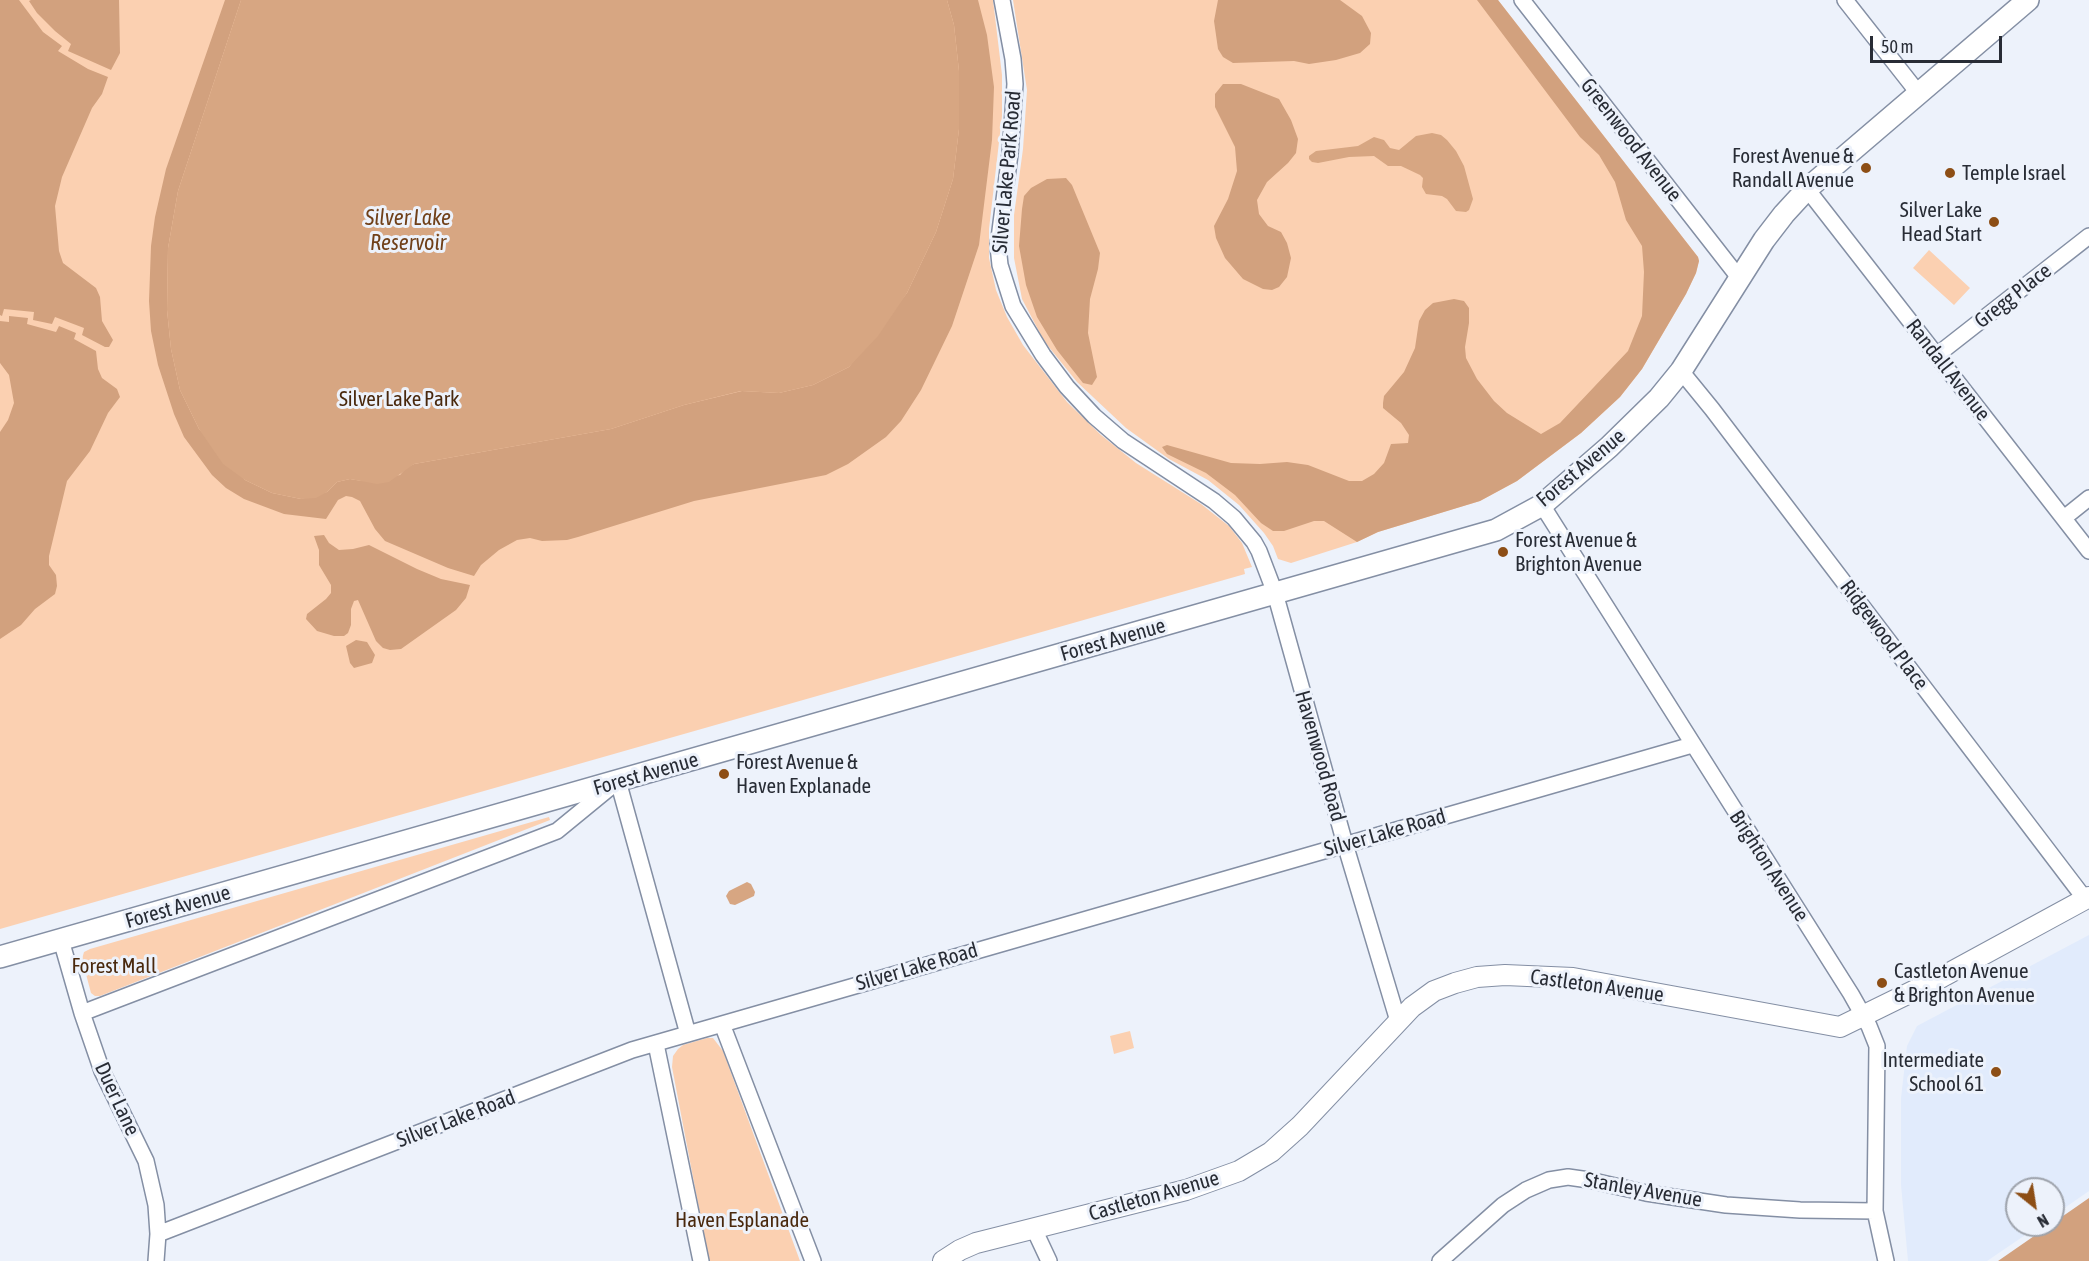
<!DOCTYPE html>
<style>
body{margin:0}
#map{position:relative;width:2089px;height:1261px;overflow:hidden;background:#edf2fb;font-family:"Asap Condensed",sans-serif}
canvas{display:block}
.north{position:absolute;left:2005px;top:1177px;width:60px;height:60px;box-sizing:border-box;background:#edf2fb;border:2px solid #9ea3ac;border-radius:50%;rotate:150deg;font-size:16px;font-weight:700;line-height:24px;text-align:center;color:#282c35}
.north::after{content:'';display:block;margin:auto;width:21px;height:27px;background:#8d4e15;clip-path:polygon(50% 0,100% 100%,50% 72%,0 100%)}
.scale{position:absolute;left:1870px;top:36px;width:132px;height:27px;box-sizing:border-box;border:3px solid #282c35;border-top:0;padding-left:8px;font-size:18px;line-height:21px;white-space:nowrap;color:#282c35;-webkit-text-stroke:4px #edf2fb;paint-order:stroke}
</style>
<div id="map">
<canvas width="2089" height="1261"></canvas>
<div class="north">N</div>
<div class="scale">50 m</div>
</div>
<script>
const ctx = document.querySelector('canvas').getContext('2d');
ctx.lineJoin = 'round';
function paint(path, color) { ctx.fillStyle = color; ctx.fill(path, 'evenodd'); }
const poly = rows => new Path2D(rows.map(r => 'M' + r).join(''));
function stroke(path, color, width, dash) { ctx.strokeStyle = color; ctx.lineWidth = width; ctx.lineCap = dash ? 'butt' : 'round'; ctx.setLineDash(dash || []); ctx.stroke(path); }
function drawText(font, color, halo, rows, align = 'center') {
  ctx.font = font + ' "Asap Condensed",sans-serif'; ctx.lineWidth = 6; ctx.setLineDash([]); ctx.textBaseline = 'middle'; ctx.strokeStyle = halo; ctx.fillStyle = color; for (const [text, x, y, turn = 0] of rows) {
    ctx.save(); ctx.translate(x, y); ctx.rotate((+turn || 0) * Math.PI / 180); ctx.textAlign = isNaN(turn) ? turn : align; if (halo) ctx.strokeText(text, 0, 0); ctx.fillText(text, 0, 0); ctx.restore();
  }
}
const built = poly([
 [2089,935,2089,1191,2053,1216,2053,1189,2017,1189,2017,1225,2040,1225,1987,1261,1908,1261,1901,1185,1901,1098,1907,1046,1917,1026]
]);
const green = poly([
 [0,0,993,0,1002,75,1002,116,989,229,989,258,996,290,1007,317,1023,345,1067,402,1101,435,1136,463,1201,504,1229,526,1242,543,1252,567,1244,569,1245,574,0,929],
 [1013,0,1498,0,1698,257,1699,261,1696,273,1686,294,1642,369,1620,397,1581,433,1517,481,1480,501,1378,532,1357,542,1291,563,1278,559,1273,546,1264,533,1239,505,1208,480,1169,459,1126,428,1077,382,1044,341,1022,299,1014,258,1014,215,1023,149,1027,90],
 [1929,250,1970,288,1954,305,1913,268],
 [549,817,550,820,100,996,95,996,91,993,82,959,84,952,90,949],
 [1130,1031,1134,1048,1114,1054,1110,1036],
 [707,1038,713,1038,723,1051,800,1261,709,1261,672,1067,673,1056,678,1049,683,1045]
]);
const forest = poly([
 [0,0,19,0,43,32,62,46,58,51,88,69,108,77,102,94,92,108,62,177,55,206,59,251,63,263,96,288,100,297,102,321,113,340,109,347,105,347,82,335,84,328,55,317,52,324,33,320,34,312,4,309,2,316,0,315],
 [31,0,119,0,120,53,111,70,68,51,71,44,55,31,37,13,29,1],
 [225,0,241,0,178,191,168,248,167,310,171,349,180,390,199,429,245,480,272,493,301,499,327,492,337,482,350,479,362,481,400,475,406,468,414,464,611,429,684,405,742,391,779,393,813,385,849,367,907,293,936,232,953,179,959,129,959,71,954,25,947,0,978,0,987,35,994,87,992,140,979,245,952,326,921,390,901,421,886,437,848,464,826,475,694,501,578,537,567,540,542,541,530,538,517,540,499,550,481,565,474,576,448,568,385,541,375,529,360,501,352,497,346,496,338,500,326,519,284,514,244,499,226,488,212,475,184,437,174,414,158,365,151,331,149,301,151,246,155,217,166,169],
 [1218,0,1340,0,1362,16,1371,33,1370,44,1360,53,1336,60,1309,64,1294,61,1233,63,1223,57,1218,49,1214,21],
 [1477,0,1498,0,1698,257,1699,261,1696,273,1686,294,1642,369,1620,397,1581,433,1517,481,1480,501,1378,532,1357,542,1324,521,1314,521,1284,531,1273,531,1261,523,1235,495,1206,473,1167,454,1162,447,1167,445,1231,463,1260,464,1287,462,1308,465,1349,481,1362,481,1374,474,1384,463,1391,444,1408,443,1409,435,1401,423,1383,408,1383,403,1384,396,1404,372,1415,348,1419,321,1425,310,1433,303,1454,299,1464,301,1469,308,1469,323,1465,347,1466,358,1477,379,1494,401,1507,413,1541,434,1560,423,1628,351,1642,316,1644,272,1642,246,1626,220,1615,182,1599,155,1580,137],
 [1223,84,1241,84,1279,99,1291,120,1298,139,1296,153,1288,163,1267,182,1257,200,1259,214,1268,226,1281,232,1287,243,1291,258,1287,277,1279,287,1272,290,1263,289,1243,279,1225,258,1216,238,1214,226,1228,199,1237,171,1235,147,1215,107,1215,94],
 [1066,178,1072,185,1100,253,1098,269,1090,299,1088,333,1097,377,1092,385,1083,383,1057,350,1037,317,1026,285,1019,246,1022,209,1024,196,1031,188,1047,179],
 [9,316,28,318,27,324,56,332,59,326,76,333,74,339,96,351,98,369,102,378,117,389,120,397,108,413,90,451,67,481,49,556,49,565,56,575,57,586,55,594,35,609,21,625,0,639,0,432,8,420,14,403,9,375,0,363,0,321,9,322],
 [324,535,329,543,339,550,353,549,369,545,417,569,441,579,470,585,466,598,456,610,401,649,390,650,383,648,376,641,358,600,354,601,351,609,351,625,348,633,344,636,334,636,317,631,306,619,307,614,326,599,331,593,331,585,319,565,319,550,314,536],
 [356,640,367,642,375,655,372,663,354,668,350,663,346,646],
 [2089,1198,2089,1261,1998,1261,2050,1225,2053,1225,2053,1223]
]);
const water = poly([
 [241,0,947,0,954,25,959,71,959,129,953,179,936,232,907,293,878,336,849,367,813,385,779,393,741,391,684,405,611,429,414,464,389,482,377,484,350,479,337,482,327,492,316,498,301,499,272,493,245,480,223,464,199,429,180,390,171,349,167,310,168,248,178,191],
 [1432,133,1441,135,1447,140,1456,151,1464,166,1473,199,1469,210,1466,212,1456,211,1447,199,1442,196,1426,194,1422,187,1423,178,1420,175,1401,166,1388,166,1374,156,1349,157,1318,163,1312,162,1309,159,1309,156,1316,151,1358,146,1374,137,1384,140,1390,148,1399,150,1416,136],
 [747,882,751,884,755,892,754,896,735,905,730,904,726,896,729,891]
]);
const minor = poly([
 [1002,0,1013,59,1015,84,1010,154,998,246,1000,265,1013,306,1043,355,1067,387,1094,416,1123,441,1214,501,1234,518,1254,542,1259,551,1275,593,1345,844,1398,1021],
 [1522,0,1740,279],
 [1845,0,1919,94],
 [1807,189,2089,551],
 [1937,355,2089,236],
 [1681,371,1712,409,2085,899],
 [1542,505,1851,994,1869,1026,1877,1046,1875,1211,1886,1261],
 [2064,518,2089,498],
 [61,940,82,1013,102,1071,146,1161,156,1205,158,1234,156,1261],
 [82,1013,557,831,618,781,688,1034],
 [722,1024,813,1261],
 [656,1044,701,1261],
 [1034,1229,1049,1261],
 [158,1234,632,1050,1692,745],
 [1440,1261,1503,1205,1526,1190,1549,1180,1568,1177,1589,1180,1646,1193,1726,1205,1800,1210,1875,1211]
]);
const tertiary = poly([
 [943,1261,960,1250,976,1243,1186,1190,1239,1171,1271,1152,1300,1126,1412,1007,1434,991,1455,983,1477,977,1505,975,1573,978,1840,1027,1942,977,2089,897]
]);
const secondary = poly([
 [0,957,1496,530,1542,505,1609,447,1659,398,1681,371,1764,240,1784,214,1807,189,2028,0]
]);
const markers = [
 [1866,168,6,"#8d4e15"],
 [1950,173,6,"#8d4e15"],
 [1994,222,6,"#8d4e15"],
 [1503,552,6,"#8d4e15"],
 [724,774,6,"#8d4e15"],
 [1882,983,6,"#8d4e15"],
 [1996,1072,6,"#8d4e15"]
];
const streetNames = [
 ["Greenwood Avenue",1631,140,52],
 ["Silver Lake Park Road",1007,172,-85],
 ["Gregg Place",2013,296,-38],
 ["Randall Avenue",1948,370,52],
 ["Forest Avenue",1581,468,-40],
 ["Ridgewood Place",1884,635,53],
 ["Forest Avenue",1113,640,-16],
 ["Havenwood Road",1320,756,74],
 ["Forest Avenue",646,774,-16],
 ["Silver Lake Road",1385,833,-16],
 ["Brighton Avenue",1769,866,57],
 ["Forest Avenue",178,907,-16],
 ["Silver Lake Road",917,967,-16],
 ["Castleton Avenue",1597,986,8],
 ["Duer Lane",117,1099,65],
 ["Silver Lake Road",456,1119,-21],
 ["Stanley Avenue",1643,1190,10],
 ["Castleton Avenue",1154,1196,-16]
];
const poiNames = [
 ["Forest Avenue &",1854,156,"right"],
 ["Randall Avenue",1854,180,"right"],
 ["Temple Israel",1962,173],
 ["Silver Lake",1982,210,"right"],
 ["Head Start",1982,234,"right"],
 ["Forest Avenue &",1515,540],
 ["Brighton Avenue",1515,564],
 ["Forest Avenue &",736,762],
 ["Haven Explanade",736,786],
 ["Castleton Avenue",1894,971],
 ["& Brighton Avenue",1894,995],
 ["Intermediate",1984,1060,"right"],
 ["School 61",1984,1084,"right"]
];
const parkNames = [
 ["Silver Lake Park",399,399],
 ["Forest Mall",114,966],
 ["Haven Esplanade",742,1220]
];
const waterNames = [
 ["Silver Lake",408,218],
 ["Reservoir",408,243]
];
paint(built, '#e1ebfc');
paint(green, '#fbd0b1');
paint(forest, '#d2a17e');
paint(water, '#d7a682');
stroke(minor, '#848fa4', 18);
stroke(tertiary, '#848fa4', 22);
stroke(secondary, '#848fa4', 24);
stroke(minor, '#fff', 15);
stroke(tertiary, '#fff', 20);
stroke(secondary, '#fff', 21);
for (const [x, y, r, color] of markers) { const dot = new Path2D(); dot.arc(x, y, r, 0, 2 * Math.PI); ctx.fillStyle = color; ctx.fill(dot); stroke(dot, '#edf2fb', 2); }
drawText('21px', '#282c35', '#edf2fb', streetNames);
drawText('21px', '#282c35', '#edf2fb', poiNames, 'left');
drawText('21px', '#49280d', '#edf2fb', parkNames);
drawText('italic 22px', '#704019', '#edf2fb', waterNames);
</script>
